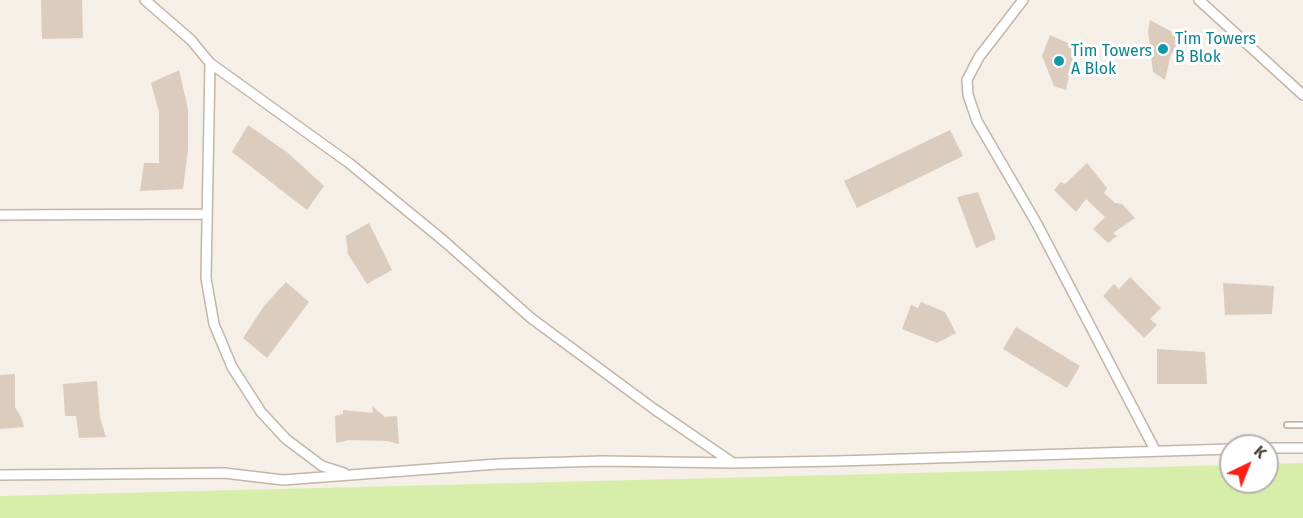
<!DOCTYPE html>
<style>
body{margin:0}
#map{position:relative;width:1303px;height:518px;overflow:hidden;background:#f5efe7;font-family:"Fira Sans",sans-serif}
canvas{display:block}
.north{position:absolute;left:1219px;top:434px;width:60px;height:60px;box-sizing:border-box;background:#fff;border:2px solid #b6b2ae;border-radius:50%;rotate:43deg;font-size:16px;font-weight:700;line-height:24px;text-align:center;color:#493f35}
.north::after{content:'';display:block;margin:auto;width:21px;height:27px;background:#ff1f14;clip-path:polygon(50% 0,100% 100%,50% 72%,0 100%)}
</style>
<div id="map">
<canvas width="1303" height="518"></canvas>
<div class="north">K</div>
</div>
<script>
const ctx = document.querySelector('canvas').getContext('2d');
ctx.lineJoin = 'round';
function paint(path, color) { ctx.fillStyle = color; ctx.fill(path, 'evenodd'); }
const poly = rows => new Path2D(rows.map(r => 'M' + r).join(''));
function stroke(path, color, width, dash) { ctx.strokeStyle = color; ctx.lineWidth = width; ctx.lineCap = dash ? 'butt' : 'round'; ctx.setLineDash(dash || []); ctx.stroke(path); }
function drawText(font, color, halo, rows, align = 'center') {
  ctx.font = font + ' "Fira Sans",sans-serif'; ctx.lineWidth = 6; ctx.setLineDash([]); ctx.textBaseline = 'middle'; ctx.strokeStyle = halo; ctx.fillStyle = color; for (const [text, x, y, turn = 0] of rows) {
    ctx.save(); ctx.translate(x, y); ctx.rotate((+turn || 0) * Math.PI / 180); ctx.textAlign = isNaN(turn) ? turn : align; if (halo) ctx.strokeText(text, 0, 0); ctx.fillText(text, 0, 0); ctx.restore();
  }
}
const green = poly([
 [1303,463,1303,518,0,518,0,496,1231,465,1231,482,1267,482,1267,464]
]);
const building = poly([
 [41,0,82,0,83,38,42,39],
 [1150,20,1174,33,1176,39,1182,43,1171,54,1165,80,1153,72,1148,31],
 [1050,35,1072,45,1074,50,1080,52,1071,67,1066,90,1054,86,1042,56],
 [179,70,188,109,188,150,183,189,140,191,144,163,159,163,159,112,151,83],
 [248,125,288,153,324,186,307,210,232,152],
 [950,130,963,156,857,208,844,181],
 [1087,163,1107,188,1104,193,1115,203,1122,204,1135,218,1113,233,1117,236,1108,243,1093,229,1105,217,1086,199,1076,212,1054,190,1061,182,1065,184],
 [978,192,996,239,976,248,957,197],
 [369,223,392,270,367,284,348,254,346,236],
 [1130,277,1161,308,1150,319,1157,325,1144,338,1103,296,1114,284,1119,289],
 [286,282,309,302,267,358,243,338,264,306],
 [1223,283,1274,286,1272,314,1225,315],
 [921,302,945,312,956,333,937,343,902,329,911,305,918,308],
 [1016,327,1080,366,1067,388,1003,349],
 [1157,349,1205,352,1207,384,1157,384],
 [15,374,15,407,21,417,24,427,0,429,0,375],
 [97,381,100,418,106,437,79,438,76,416,65,416,63,384],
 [372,406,385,417,397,416,399,444,387,441,349,440,336,443,335,416,343,414,343,410,373,413]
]);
const service = poly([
 [1287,425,1303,425]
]);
const minor = poly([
 [145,0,191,40,210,63,349,163,444,241,531,318,654,409,733,463],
 [1023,0,979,57,967,80,968,95,977,121,1037,224,1155,450],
 [1199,0,1303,95],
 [210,63,206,278,214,324,232,367,261,412,286,439,322,466,344,473],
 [0,215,207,214],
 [1267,448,1303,448],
 [0,475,224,473,283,480,498,464,603,461,733,463,838,461,1231,449]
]);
const markers = [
 [1163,49,6,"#0f9aa8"],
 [1059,61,6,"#0f9aa8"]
];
const cultureNames = [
 ["Tim Towers",1175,40],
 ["B Blok",1175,58],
 ["Tim Towers",1071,52],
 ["A Blok",1071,70]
];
paint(green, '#d7eeab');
paint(building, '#dbccbe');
stroke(service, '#c2b6a8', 8);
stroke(minor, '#c2b6a8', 12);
stroke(service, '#fff', 4.5);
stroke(minor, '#fff', 9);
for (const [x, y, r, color] of markers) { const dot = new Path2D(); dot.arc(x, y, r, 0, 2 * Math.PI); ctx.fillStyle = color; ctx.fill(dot); stroke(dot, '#fff', 2); }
drawText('16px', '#0d838f', '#fff', cultureNames, 'left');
</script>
